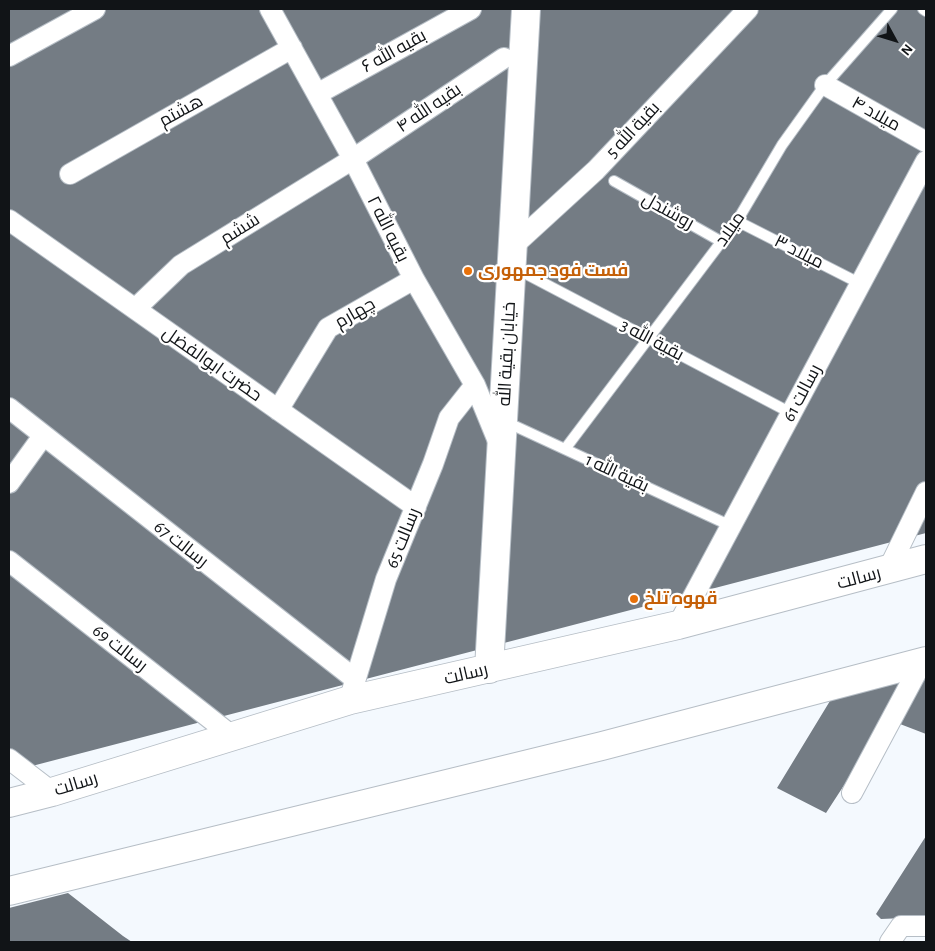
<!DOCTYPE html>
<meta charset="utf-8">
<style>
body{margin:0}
#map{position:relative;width:935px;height:951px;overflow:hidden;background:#f4f9fe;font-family:"Alegreya Sans",sans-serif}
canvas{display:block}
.frame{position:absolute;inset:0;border:10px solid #111417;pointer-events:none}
.north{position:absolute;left:870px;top:15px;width:50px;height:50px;-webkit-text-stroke:4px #fff;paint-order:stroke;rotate:129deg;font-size:14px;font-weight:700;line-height:20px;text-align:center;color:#111417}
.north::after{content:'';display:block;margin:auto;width:18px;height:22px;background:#111417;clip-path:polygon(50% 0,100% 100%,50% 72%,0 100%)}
</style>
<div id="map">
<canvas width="935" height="951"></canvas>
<div class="frame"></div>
<div class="north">N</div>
</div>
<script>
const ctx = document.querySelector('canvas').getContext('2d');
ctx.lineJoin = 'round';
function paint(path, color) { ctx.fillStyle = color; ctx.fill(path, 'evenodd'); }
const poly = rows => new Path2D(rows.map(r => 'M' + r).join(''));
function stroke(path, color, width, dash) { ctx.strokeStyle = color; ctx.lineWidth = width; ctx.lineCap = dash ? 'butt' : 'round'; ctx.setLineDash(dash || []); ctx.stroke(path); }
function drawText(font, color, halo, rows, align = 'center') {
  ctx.font = font + ' "Alegreya Sans",Cairo,sans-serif'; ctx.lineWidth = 4.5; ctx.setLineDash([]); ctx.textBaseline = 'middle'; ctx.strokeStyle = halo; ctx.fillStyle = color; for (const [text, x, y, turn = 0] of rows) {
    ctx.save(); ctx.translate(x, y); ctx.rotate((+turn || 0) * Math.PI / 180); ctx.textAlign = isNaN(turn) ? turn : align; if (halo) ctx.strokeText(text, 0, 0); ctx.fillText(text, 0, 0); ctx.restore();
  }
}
const building = poly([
 [9,9,926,9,926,533,9,772],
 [926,665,926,734,887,719,826,813,777,788,833,696],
 [926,836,926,917,881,919,876,914],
 [68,893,123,936,132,942,9,942,9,908]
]);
const service = poly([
 [923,9,926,11],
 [614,181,722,242],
 [737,221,861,284],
 [513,267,791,413],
 [504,421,731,526],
 [565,449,737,221,782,145,825,85,892,9]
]);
const minor = poly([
 [270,9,353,159,414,279,475,385,500,446],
 [9,56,95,9],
 [825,85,926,142],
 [317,94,471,9],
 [70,174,292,48],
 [9,220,416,507],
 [513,246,596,170,748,9],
 [135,309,181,265,353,159,504,58],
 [9,408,355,679],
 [278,410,328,328,414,279],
 [9,483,43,436],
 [9,561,231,735],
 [888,570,926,492],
 [678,625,926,161],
 [352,691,386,579,433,464,449,418,475,385],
 [9,759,52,792],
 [852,793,922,662],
 [890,942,901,926,926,926]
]);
const secondary = poly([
 [489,669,526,9],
 [9,803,52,792,350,700,678,625,926,559],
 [9,891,602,746,926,661]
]);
const markers = [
 [468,271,5,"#e8710a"],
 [634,599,5,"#e8710a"]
];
const streetNames = [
 ["بقیه الله ۶",394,51,-29],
 ["بقیه الله ۴",429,108,-34],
 ["هشتم",181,111,-29],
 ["میلاد ۴",876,114,29],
 ["بقیة الله 5",633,130,-47],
 ["روشندل",668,211,29],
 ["ششم",240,229,-32],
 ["بقیه الله ۲",388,229,63],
 ["میلاد",730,229,-55],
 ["میلاد ۳",799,252,27],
 ["چهارم",355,313,-30],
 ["بقیة الله 3",652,340,28],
 ["خیابان بقیة الله",507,354,-87],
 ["حضرت ابوالفضل",212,364,35],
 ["رسالت 61",802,393,-62],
 ["بقیة الله 1",617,473,25],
 ["رسالت 65",403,538,-68],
 ["رسالت 67",181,544,38],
 ["رسالت",859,578,-15],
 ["رسالت 69",120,648,38],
 ["رسالت",466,674,-13],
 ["رسالت",76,784,-17]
];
const foodNames = [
 ["فست فود جمهوری",478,271],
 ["قهوه تلخ",644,599]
];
paint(building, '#747c84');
stroke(service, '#b6bec6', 12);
stroke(minor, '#b6bec6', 22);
stroke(secondary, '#b6bec6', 30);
stroke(service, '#fff', 10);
stroke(minor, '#fff', 20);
stroke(secondary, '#fff', 28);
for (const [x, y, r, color] of markers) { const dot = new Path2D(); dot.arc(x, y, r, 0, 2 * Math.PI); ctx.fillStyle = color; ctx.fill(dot); stroke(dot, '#fff', 2); }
drawText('18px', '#111417', '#fff', streetNames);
drawText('bold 18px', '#c56008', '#fff', foodNames, 'left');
</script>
